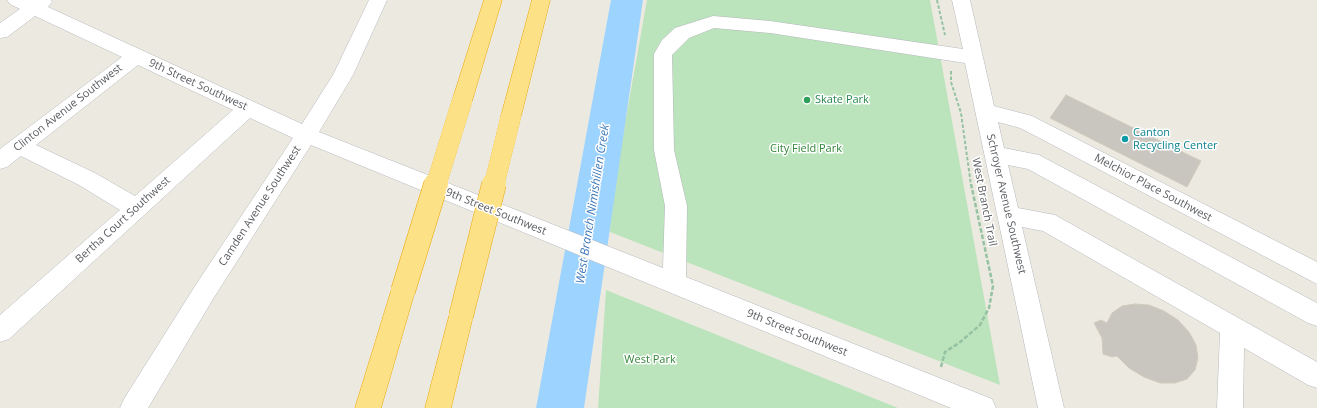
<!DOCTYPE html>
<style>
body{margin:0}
canvas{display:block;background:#eceae0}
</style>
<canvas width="1317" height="408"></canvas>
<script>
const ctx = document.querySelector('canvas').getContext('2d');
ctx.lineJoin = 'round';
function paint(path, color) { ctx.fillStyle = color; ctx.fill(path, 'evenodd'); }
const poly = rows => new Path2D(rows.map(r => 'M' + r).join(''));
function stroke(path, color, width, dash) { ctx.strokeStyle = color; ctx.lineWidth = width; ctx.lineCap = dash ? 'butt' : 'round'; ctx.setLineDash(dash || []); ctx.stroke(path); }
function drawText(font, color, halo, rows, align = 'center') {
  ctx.font = font + ' "Open Sans",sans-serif'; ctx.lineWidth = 3; ctx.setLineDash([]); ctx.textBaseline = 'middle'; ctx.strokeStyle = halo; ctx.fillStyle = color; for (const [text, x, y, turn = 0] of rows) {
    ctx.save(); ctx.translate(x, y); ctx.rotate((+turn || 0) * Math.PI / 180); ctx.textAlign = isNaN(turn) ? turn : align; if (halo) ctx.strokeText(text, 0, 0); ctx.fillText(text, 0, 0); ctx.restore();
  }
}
const green = poly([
 [647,0,930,0,1000,385,610,232,611,202],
 [606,290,898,408,598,408]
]);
const river = poly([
 [611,0,643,0,584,408,536,408,611,0]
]);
const building = poly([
 [1066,95,1201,161,1187,187,1050,118,1066,95],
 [1135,304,1149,305,1164,311,1178,320,1189,332,1196,345,1198,358,1195,370,1187,379,1175,383,1160,383,1144,377,1129,368,1117,356,1112,357,1103,354,1102,338,1094,323,1101,320,1107,323,1112,313,1122,306,1135,304]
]);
const pathFar1 = poly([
 [937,0,945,35],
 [951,71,951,82,961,113,971,185]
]);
const path = poly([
 [941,367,945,352,959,343,980,325,989,308,993,286,971,184]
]);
const minor = poly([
 [7,0,51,0,52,2,48,7,302,124,333,75,369,0,387,0,353,75,319,132,663,268,665,206,654,150,654,54,662,40,675,28,713,16,770,21,963,49,952,0,970,0,994,106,1032,116,1317,262,1317,284,1028,132,1020,128,998,122,1004,148,1039,155,1317,303,1317,326,1308,323,1028,169,1008,165,1018,208,1055,215,1317,362,1317,388,1308,385,1244,348,1243,408,1217,408,1220,333,1043,231,1022,227,1064,408,1038,408,965,63,770,33,714,28,689,38,672,55,674,150,687,206,686,277,992,399,996,408,951,408,311,145,213,299,148,408,120,408,124,399,197,283,293,138,250,118,9,339,0,342,0,315,120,210,79,185,21,156,7,167,0,169,0,149,122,57,35,16,7,37,0,38,0,23,20,9,10,4,7,0],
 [138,65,233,110,135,196,95,173,36,145,138,65]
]);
const highway = poly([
 [484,0,502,0,472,101,469,106,462,108,455,106,452,101,484,0],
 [532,0,550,0,521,116,518,121,511,124,504,121,501,116,532,0],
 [403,280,411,283,415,291,381,408,355,408,391,291,395,283,403,280],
 [461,305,470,308,473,316,451,408,425,408,449,316,452,308,461,305]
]);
const highwayBridgeFar1 = poly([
 [436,185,462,101],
 [494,185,511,116]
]);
const highwayBridge = poly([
 [403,291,436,184],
 [461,316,494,184]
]);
const markers = [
 [807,100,4,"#2e9e5b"],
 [1125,139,4,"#0f9aa8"]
];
const streetNames = [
 ["9th Street Southwest",198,85,25],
 ["Clinton Avenue Southwest",68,108,-38],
 ["Melchior Place Southwest",1153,188,28],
 ["West Branch Trail",984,202,79],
 ["Schroyer Avenue Southwest",1006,204,77],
 ["Camden Avenue Southwest",260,206,-57],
 ["9th Street Southwest",496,212,22],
 ["Bertha Court Southwest",123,220,-42],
 ["9th Street Southwest",797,333,22]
];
const leisureNames = [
 ["Skate Park",815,100]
];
const cultureNames = [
 ["Canton",1133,133],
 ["Recycling Center",1133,146]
];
const parkNames = [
 ["City Field Park",806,149],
 ["West Park",650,360]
];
const waterNames = [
 ["West Branch Nimishillen Creek",593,204,-81]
];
paint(green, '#bbe4bc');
paint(river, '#9dd3ff');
paint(building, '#c9c6bf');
stroke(building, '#d1cbbe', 1);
stroke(minor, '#b6b8bd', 1);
stroke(highway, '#eca600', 1);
stroke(pathFar1, '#94c2a2', 2, [3.5, 2]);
stroke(path, '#94c2a2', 2.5, [4.5, 2]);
paint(minor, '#fff');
paint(highway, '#fde186');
stroke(highwayBridgeFar1, '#eca600', 20, []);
stroke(highwayBridge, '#eca600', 25, []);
stroke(highwayBridgeFar1, '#fde186', 20);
stroke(highwayBridge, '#fde186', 24);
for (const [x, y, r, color] of markers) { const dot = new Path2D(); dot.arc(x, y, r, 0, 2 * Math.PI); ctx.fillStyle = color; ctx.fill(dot); stroke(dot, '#fff', 1.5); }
drawText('11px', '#595c61', '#fff', streetNames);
drawText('11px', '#27864d', '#fff', leisureNames, 'left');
drawText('11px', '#0d838f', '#fff', cultureNames, 'left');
drawText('11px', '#348539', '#fff', parkNames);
drawText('italic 12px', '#3e78b9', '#fff', waterNames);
</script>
